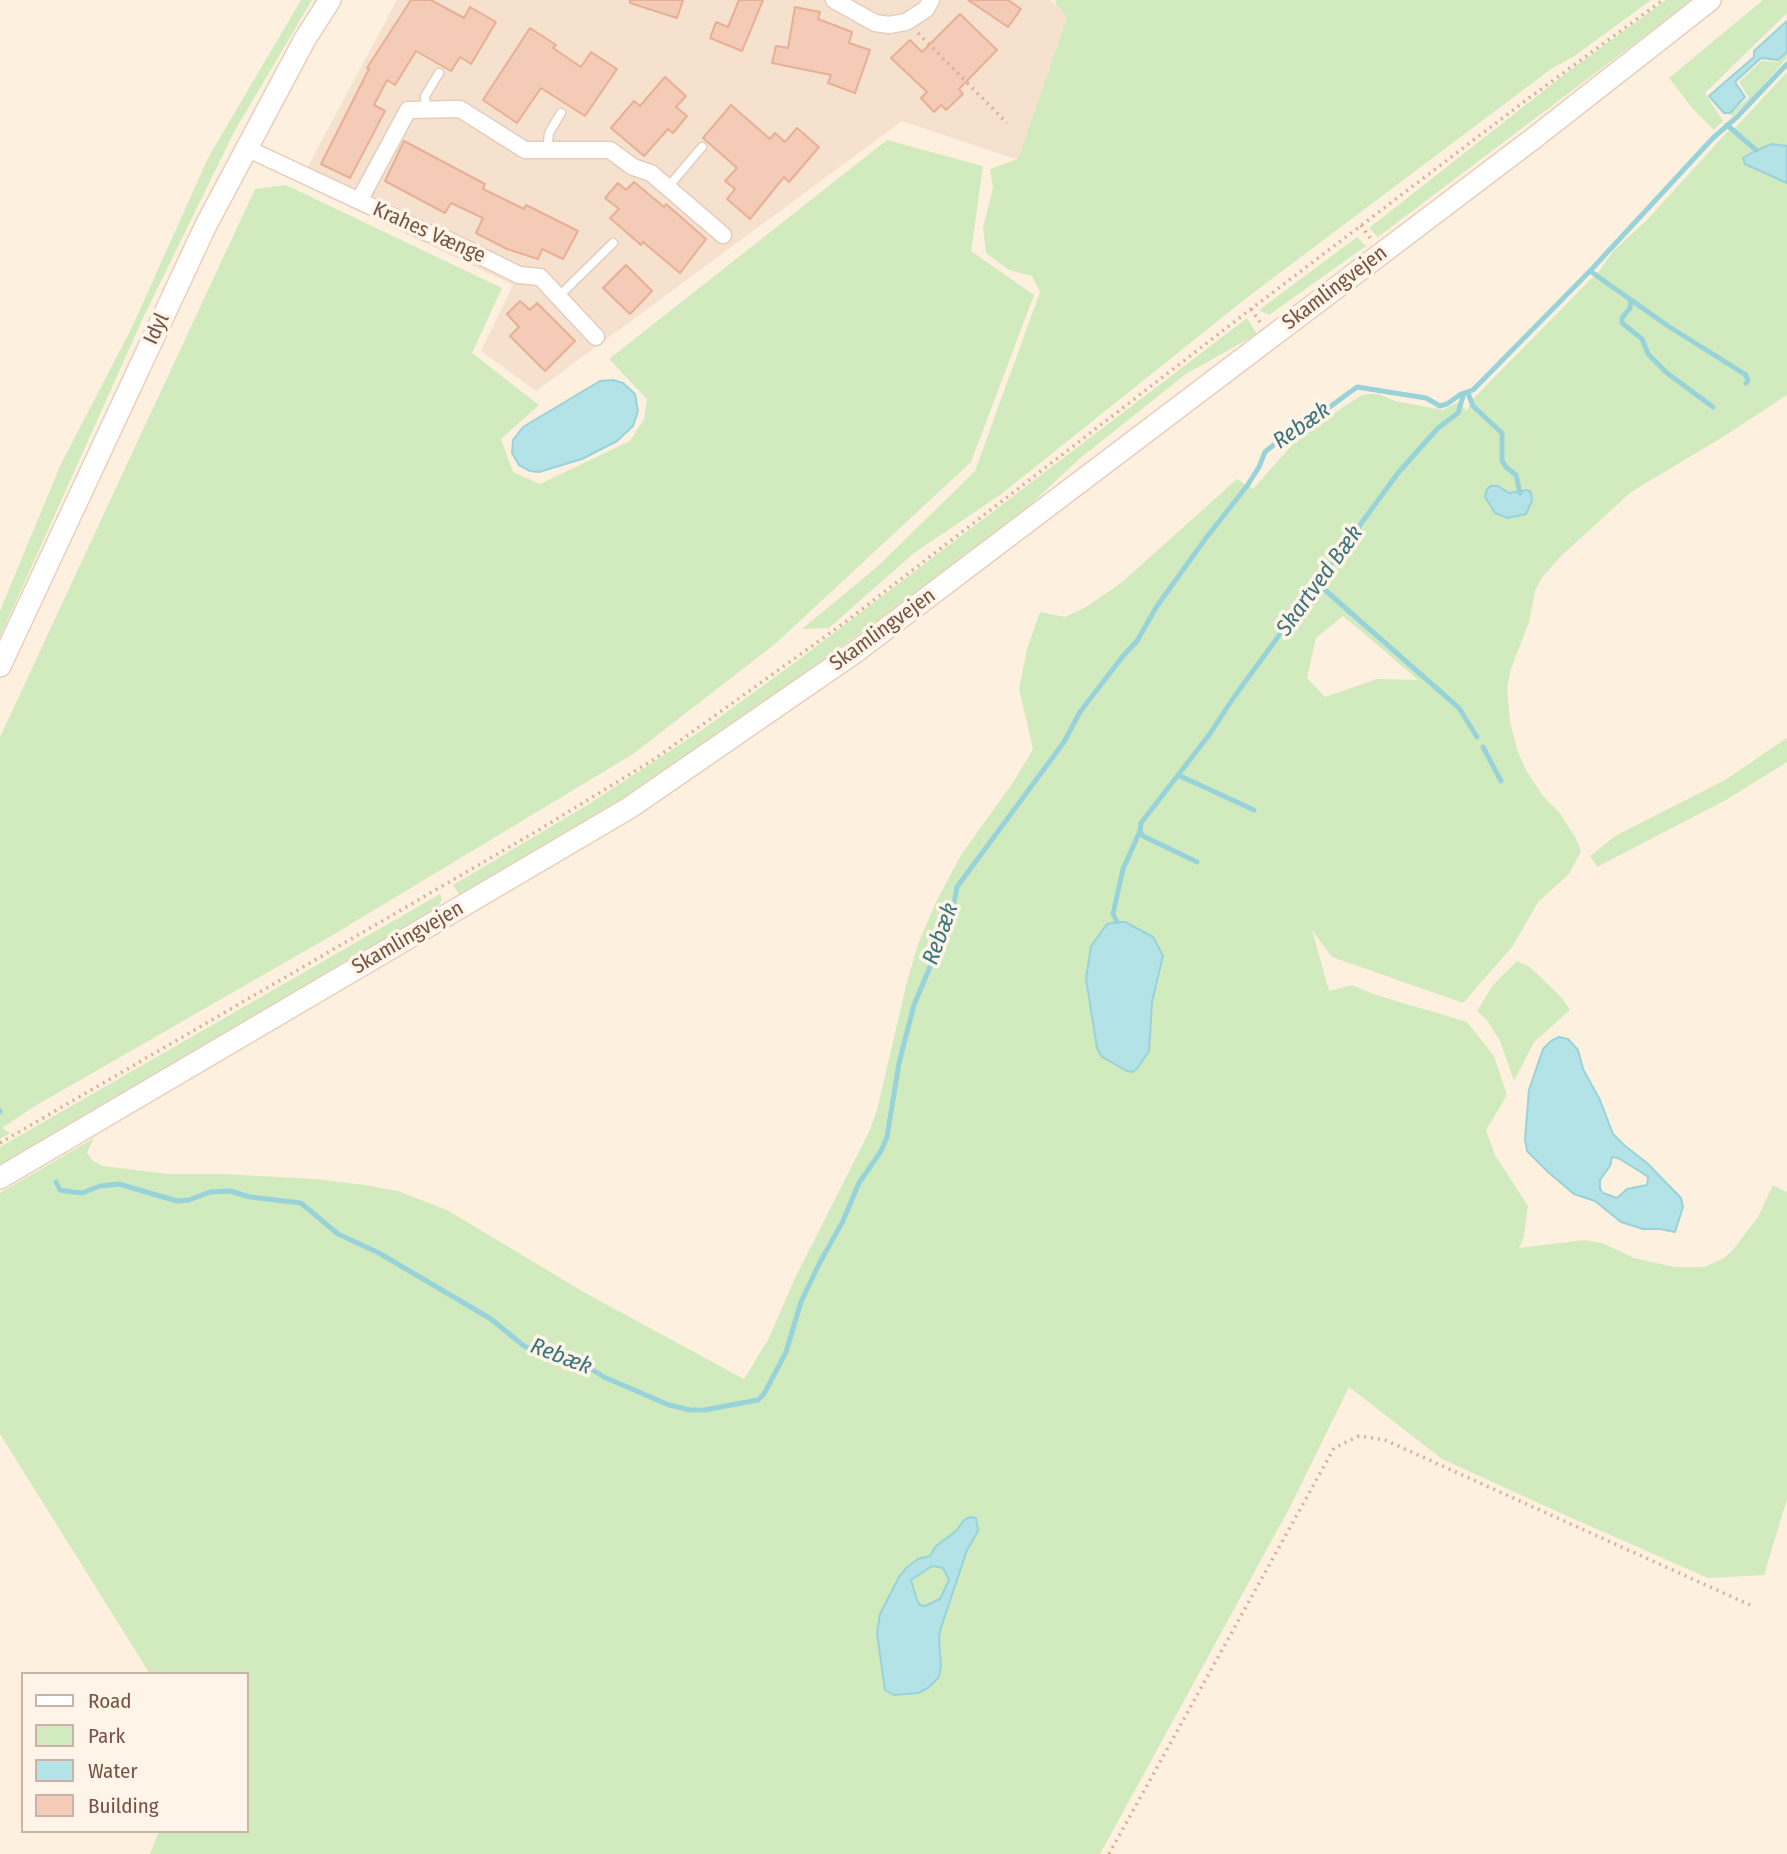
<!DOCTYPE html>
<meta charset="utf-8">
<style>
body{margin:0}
#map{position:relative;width:1787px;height:1854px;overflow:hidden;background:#fdf0df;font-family:"Fira Sans Condensed",sans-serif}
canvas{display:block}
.legend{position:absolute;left:21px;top:1672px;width:228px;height:161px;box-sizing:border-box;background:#fff4e7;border:2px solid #c8b4a7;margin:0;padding:9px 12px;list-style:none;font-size:21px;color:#755446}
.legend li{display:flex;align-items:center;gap:14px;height:35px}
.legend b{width:35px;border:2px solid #c8b4a7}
</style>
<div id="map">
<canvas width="1787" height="1854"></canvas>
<ul class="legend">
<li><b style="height:9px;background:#fff"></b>Road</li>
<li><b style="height:19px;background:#d2ebbe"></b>Park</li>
<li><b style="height:19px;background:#b3e2e7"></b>Water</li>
<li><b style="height:19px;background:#f4cbb6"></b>Building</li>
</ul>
</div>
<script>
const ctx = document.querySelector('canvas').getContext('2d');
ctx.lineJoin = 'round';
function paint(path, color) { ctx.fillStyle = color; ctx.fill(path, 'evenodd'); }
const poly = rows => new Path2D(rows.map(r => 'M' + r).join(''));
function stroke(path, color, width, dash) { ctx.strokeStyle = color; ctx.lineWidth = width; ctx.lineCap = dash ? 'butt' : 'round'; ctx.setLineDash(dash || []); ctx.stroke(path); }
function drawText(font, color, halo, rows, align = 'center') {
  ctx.font = font + ' "Fira Sans Condensed",sans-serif'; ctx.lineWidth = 7; ctx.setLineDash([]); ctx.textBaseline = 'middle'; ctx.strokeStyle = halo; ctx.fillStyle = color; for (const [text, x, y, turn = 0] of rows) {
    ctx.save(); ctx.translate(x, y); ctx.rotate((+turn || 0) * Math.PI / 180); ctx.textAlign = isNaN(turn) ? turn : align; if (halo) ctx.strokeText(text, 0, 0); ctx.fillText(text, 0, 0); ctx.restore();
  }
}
const residential = poly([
 [397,0,1050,0,1067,16,1018,160,902,121,536,391,481,351,513,285,299,183]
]);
const green = poly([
 [301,0,312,0,234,132,144,316,0,637,0,611,60,466,132,327,209,156],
 [1056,0,1651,0,1573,57,1551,69,1249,296,1000,495,914,553,829,628,802,629,878,566,975,471,1040,292,1032,276,1009,270,986,253,983,227,993,188,990,169,1018,159,1067,17,1055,3],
 [1666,0,1692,0,1378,237,1369,228,1565,74],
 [1763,0,1787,0,1787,13,1705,93,1723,121,1714,130,1692,108,1669,78],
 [1787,53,1787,58,1753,97,1732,117,1730,113,1749,98,1739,82,1761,61,1777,62],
 [1787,72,1787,146,1772,144,1755,151,1760,172,1787,183,1787,395,1726,435,1631,492,1560,557,1541,579,1535,591,1529,622,1511,669,1507,688,1510,722,1518,752,1527,772,1543,796,1559,812,1575,837,1581,851,1569,874,1539,901,1512,947,1463,1003,1332,957,1312,930,1329,991,1352,985,1373,994,1467,1022,1494,1056,1507,1095,1486,1130,1495,1155,1528,1206,1524,1236,1519,1248,1584,1240,1602,1243,1634,1258,1674,1267,1704,1267,1724,1258,1732,1251,1758,1217,1773,1185,1787,1192,1787,1499,1764,1575,1708,1578,1567,1516,1442,1459,1349,1387,1290,1507,1100,1854,150,1854,159,1831,247,1831,247,1674,150,1674,0,1434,0,1193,94,1138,87,1153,93,1161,103,1166,168,1174,222,1174,314,1179,365,1185,398,1191,447,1210,587,1294,744,1379,769,1338,795,1278,869,1132,877,1110,907,982,918,944,936,902,961,855,1014,781,1033,749,1019,689,1027,649,1040,612,1065,617,1086,607,1121,583,1237,479,1253,489,1300,436,1360,396,1368,394,1379,394,1395,401,1443,410,1458,402,1467,411,1471,401,1599,271,1614,250,1646,221,1727,132,1736,127],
 [1504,491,1515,493,1523,491,1533,497,1526,513,1508,518,1496,513,1489,505],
 [1343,616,1360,630,1418,680,1377,679,1325,697,1307,678,1316,638],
 [887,140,983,166,971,251,1034,295,971,462,775,644,633,754,331,936,35,1106,2,1128,10,1133,0,1139,0,737,255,189,286,185,502,288,472,353,539,405,501,439,513,472,540,484,630,441,644,419,647,399,609,359],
 [1357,237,1366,246,1269,315,1259,310],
 [1247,318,1257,334,1186,374,1078,460,1029,506,874,623,654,781,461,897,453,885,589,804,702,730,801,658],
 [1787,738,1787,762,1726,800,1597,867,1590,856,1615,836,1725,780],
 [440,894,442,900,434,912,0,1165,0,1147],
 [1517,961,1530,967,1561,997,1570,1010,1534,1042,1514,1081,1500,1041,1487,1020,1477,1011,1493,985]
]);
const water = poly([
 [1787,21,1787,52,1778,60,1761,58,1735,82,1745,97,1730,113,1724,113,1709,96,1754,57,1754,51,1787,21],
 [1772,144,1787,146,1787,183,1745,164,1743,158,1755,151,1772,144],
 [613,380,623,383,635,394,638,411,633,426,617,441,582,459,539,472,530,471,519,465,512,453,513,440,523,427,600,381,613,380],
 [1491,486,1498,486,1509,493,1527,490,1531,492,1532,501,1526,514,1508,518,1495,513,1485,497,1487,489,1491,486],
 [1117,922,1125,922,1153,937,1163,956,1152,1002,1149,1051,1136,1070,1132,1072,1127,1071,1102,1057,1097,1048,1086,979,1091,946,1107,924,1117,922],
 [1559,1037,1568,1039,1578,1050,1583,1069,1600,1100,1613,1134,1624,1145,1647,1163,1681,1198,1683,1207,1675,1232,1660,1229,1643,1229,1621,1222,1595,1201,1574,1194,1548,1172,1527,1151,1525,1139,1529,1090,1543,1049,1551,1041,1559,1037],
 [1612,1157,1618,1158,1644,1174,1648,1177,1647,1185,1627,1189,1617,1198,1603,1193,1600,1189,1600,1180,1610,1166,1612,1157],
 [970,1517,976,1518,978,1531,967,1550,940,1631,939,1640,941,1666,939,1677,928,1688,918,1693,894,1695,885,1690,877,1633,880,1614,899,1577,906,1568,918,1559,930,1556,936,1546,956,1531,964,1520,970,1517],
 [932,1566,943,1568,949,1580,940,1599,925,1606,920,1605,917,1600,911,1580,932,1566]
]);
const stream = poly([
 [1727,125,1756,150],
 [1590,271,1668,326,1746,375,1748,381,1746,383],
 [1631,301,1630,308,1622,318,1622,323,1642,339,1648,354,1667,373,1713,407],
 [1468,393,1473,406,1502,433,1502,461,1507,468,1516,475,1520,493],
 [1317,583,1459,708,1477,737],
 [1483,747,1501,781],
 [1178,775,1254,810],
 [1140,831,1143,836,1197,862],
 [1117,922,1113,914,1123,869,1140,831,1141,823,1209,735,1234,697,1398,473,1438,428,1458,413,1464,393],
 [0,1111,0,1112],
 [56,1182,60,1190,73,1192,82,1193,100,1186,119,1184,177,1201,189,1200,210,1192,230,1191,250,1197,301,1203,338,1234,379,1253,491,1319,524,1346,541,1353,577,1360,604,1377,669,1405,690,1410,704,1410,758,1400,764,1394,786,1352,801,1302,819,1264,843,1221,859,1183,881,1151,887,1137,899,1063,914,1005,952,914,957,887,1064,742,1080,712,1123,656,1137,641,1157,606,1206,538,1247,486,1259,467,1265,452,1276,443,1286,440,1307,417,1327,409,1357,387,1426,398,1440,406,1447,404,1461,394,1473,390,1590,271,1713,138,1737,117,1787,64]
]);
const building = poly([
 [411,0,431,0,464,18,470,7,496,22,471,64,460,57,451,71,416,51,395,85,387,80,374,105,385,111,350,178,321,164,369,69,367,68,411,0],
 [630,0,683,0,677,18,630,3,630,0],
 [739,0,763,0,742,51,710,38,716,22,728,27,739,0],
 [968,0,1008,0,1021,9,1008,27,968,0],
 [795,7,820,12,818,19,852,32,849,43,870,50,855,93,828,83,831,75,772,63,776,46,788,48,795,7],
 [960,14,997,50,959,89,963,94,946,110,941,105,934,112,921,98,927,92,891,58,910,40,922,52,960,14],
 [530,28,556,45,553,48,581,67,591,52,617,69,585,116,541,88,517,123,483,100,530,28],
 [665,77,686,96,676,107,687,116,673,133,668,129,644,156,611,128,634,101,640,106,665,77],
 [731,105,770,139,775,133,785,142,797,128,819,147,789,182,784,177,750,219,727,199,735,189,725,181,737,168,703,138,731,105],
 [404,141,485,184,483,189,524,209,526,205,578,231,563,259,542,249,538,259,507,249,476,233,483,218,451,203,445,213,385,181,404,141],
 [634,182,664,207,666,204,706,239,680,273,643,242,641,245,610,218,619,209,605,198,618,183,626,190,634,182],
 [626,265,652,291,630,314,603,288,626,265],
 [520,301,530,310,537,303,575,341,545,371,510,336,519,327,507,314,520,301]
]);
const path = poly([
 [918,33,1007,123],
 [1361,225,1370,238],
 [1251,309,1260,322],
 [0,1143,537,831,653,760,844,623,1251,309,1529,98,1663,0],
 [1109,1854,1334,1448,1359,1436,1385,1440,1750,1605]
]);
const lane = poly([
 [426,109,425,96,439,73],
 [547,152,549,133,561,113],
 [668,187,702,147],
 [558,297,613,243]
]);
const street = poly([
 [834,0,875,23,889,25,906,22,926,9,931,0],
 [246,148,428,233,438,235,519,275,540,277,596,337],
 [359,201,408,110,460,109,525,150,610,150,633,167,651,173,723,235]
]);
const secondary = poly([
 [0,666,206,225,305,39,330,0],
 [0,1178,629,808,858,650,1534,138,1710,0]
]);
const streetNames = [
 ["Krahes Vænge",429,233,24],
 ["Skamlingvejen",1335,288,-37],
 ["Idyl",157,329,-65],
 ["Skamlingvejen",883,630,-36],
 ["Skamlingvejen",408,938,-30]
];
const waterNames = [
 ["Rebæk",1302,426,-35],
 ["Skartved Bæk",1320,581,-54],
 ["Rebæk",941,934,-70],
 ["Rebæk",561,1357,21]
];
paint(residential, '#f5e1cd');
paint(green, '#d2ebbe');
paint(water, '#b3e2e7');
stroke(water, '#99d3da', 2);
stroke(stream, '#99d3da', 5);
paint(building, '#f4cbb6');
stroke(building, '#e7b095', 2);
stroke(lane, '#e4cdbe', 11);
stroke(street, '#e4cdbe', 19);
stroke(secondary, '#e9cebb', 24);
stroke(path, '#d8ae99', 3.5, [2, 5]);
stroke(lane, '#fff', 8);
stroke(street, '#fff', 16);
stroke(secondary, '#fff', 21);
drawText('21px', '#755446', '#fff4e7', streetNames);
drawText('italic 23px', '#3a747c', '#fff4e7', waterNames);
</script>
